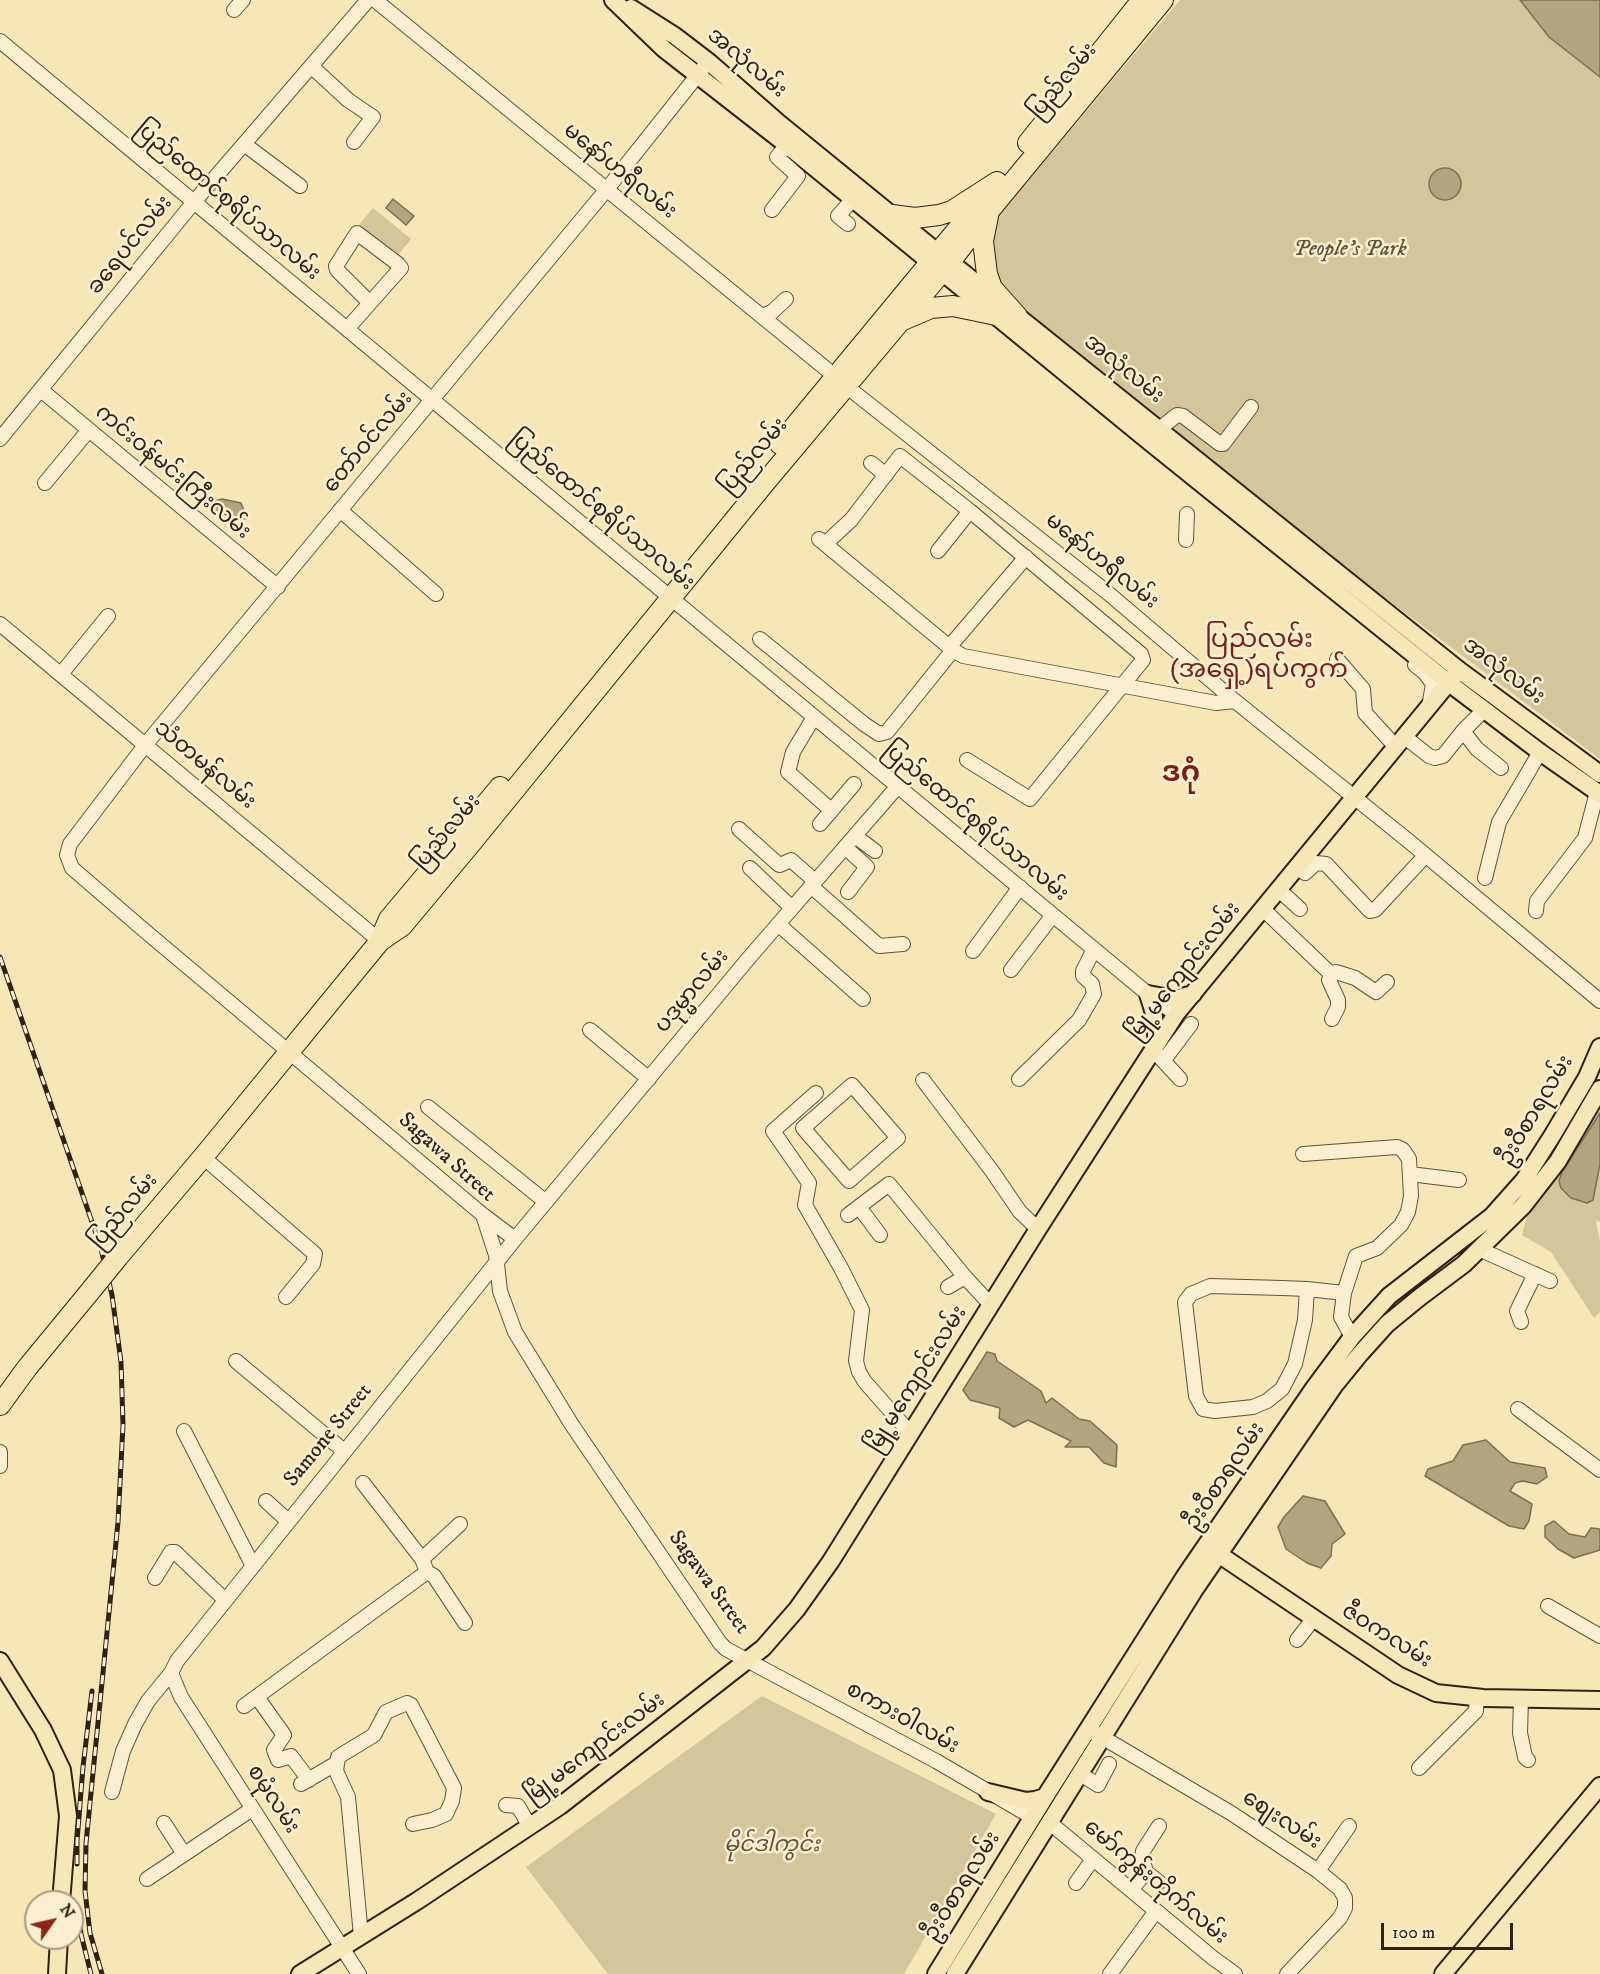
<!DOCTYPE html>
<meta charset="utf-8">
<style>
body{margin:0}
#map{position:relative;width:1600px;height:1974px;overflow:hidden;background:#f7e6b6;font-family:"IM FELL DW Pica",serif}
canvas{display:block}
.north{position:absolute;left:24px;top:1890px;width:60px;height:60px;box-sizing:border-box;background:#faefd0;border:2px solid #a89d85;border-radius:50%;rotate:56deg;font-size:16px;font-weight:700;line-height:24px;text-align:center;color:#2e2215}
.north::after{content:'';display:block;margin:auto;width:21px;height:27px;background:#8f2418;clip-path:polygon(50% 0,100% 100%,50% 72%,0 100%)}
.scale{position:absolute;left:1381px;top:1923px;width:132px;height:27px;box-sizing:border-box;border:3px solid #2e2215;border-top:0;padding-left:8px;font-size:18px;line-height:21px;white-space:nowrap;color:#2e2215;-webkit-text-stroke:4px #faefd0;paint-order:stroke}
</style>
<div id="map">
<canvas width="1600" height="1974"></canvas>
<div class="north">N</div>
<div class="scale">100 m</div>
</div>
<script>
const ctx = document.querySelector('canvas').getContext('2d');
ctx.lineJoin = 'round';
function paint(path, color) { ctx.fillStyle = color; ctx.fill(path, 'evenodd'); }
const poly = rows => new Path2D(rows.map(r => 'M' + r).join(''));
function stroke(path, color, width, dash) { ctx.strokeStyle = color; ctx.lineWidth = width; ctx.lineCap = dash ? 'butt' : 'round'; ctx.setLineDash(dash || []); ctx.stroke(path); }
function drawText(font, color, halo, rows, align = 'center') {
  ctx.font = font + ' "IM FELL DW Pica","Noto Sans Myanmar",serif'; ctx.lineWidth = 5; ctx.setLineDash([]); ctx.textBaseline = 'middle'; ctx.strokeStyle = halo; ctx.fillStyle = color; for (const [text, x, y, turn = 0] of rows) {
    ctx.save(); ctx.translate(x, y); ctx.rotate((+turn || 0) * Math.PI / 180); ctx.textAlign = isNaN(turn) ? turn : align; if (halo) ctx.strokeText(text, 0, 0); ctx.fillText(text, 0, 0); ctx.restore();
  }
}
const green = poly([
 [1180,0,1600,0,1600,759,1348,570,997,287,988,249,1000,214],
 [373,208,411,239,396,258,358,226],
 [1600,1104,1600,1222,1596,1220,1600,1243,1600,1312,1594,1318,1551,1252,1522,1235,1531,1201],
 [762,1696,996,1814,904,1974,608,1974,526,1867]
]);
const water = poly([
 [1520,0,1600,0,1600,77,1549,37,1520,0],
 '1429 184a16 16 0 1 1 32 0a16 16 0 1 1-32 0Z',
 [393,199,414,216,406,225,386,208,393,199],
 [222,499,241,503,247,518,236,521,225,514,218,514,205,504,222,499],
 [1600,1113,1600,1164,1593,1200,1587,1203,1571,1198,1561,1188,1559,1181,1562,1172,1600,1113],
 [987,1352,995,1354,997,1361,1041,1391,1046,1403,1052,1398,1079,1419,1090,1421,1117,1445,1116,1467,1104,1463,1089,1447,1065,1447,1071,1441,1028,1420,1014,1427,999,1418,1000,1408,970,1400,963,1390,987,1352],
 [1486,1440,1510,1462,1545,1468,1547,1477,1537,1484,1523,1481,1515,1483,1510,1491,1532,1504,1529,1521,1524,1529,1509,1526,1425,1476,1428,1469,1453,1461,1463,1445,1486,1440],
 [1303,1496,1325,1501,1345,1534,1332,1544,1331,1556,1321,1568,1307,1563,1286,1549,1278,1527,1284,1517,1303,1496],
 [1554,1521,1569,1534,1585,1537,1591,1528,1600,1529,1600,1550,1574,1558,1558,1549,1545,1537,1545,1526,1554,1521]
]);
const minor = poly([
 [375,0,836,377],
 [234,10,243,0],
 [0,41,1148,994,1176,1014],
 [311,66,348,100,373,117,354,142],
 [244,144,300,186],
 [772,210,798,176,777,157,787,145],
 [848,224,838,216,853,199],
 [762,316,772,312,786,299],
 [347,329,401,268,398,264,357,233,336,266,337,270,370,303],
 [846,386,1108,593,1235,701,1411,843,1600,1001],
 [41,390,278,587],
 [1158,430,1177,415,1183,416,1220,444,1223,444,1251,407],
 [0,439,194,202,368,0],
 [871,463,886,475],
 [45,483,88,431],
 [340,510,436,594],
 [819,539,953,650,963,656,1216,703,1235,701],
 [1186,540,1187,514],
 [825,544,851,520,900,456,970,511,938,551],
 [0,624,380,941],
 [760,639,864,724,879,734,887,732,953,650],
 [950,646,1026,557],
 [1337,659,1363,689,1365,713,1396,747],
 [1415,665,1425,673,1433,684,1429,707],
 [61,674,108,616],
 [814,717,793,752,788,772,831,810],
 [1463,731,1477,749,1501,768],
 [1405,737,1429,756,1435,758,1443,756,1463,731,1484,710],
 [967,760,1030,799,1143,660,1141,654,970,511],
 [820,824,854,784],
 [739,829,778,864,780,865,791,860,815,881],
 [855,836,875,851],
 [845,847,867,867,848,892],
 [750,868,792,908],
 [1297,868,1305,873,1316,863,1326,864,1370,911,1375,910,1425,856],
 [1485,878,1499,822,1540,752],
 [811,886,879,946,903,944],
 [1279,890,1300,909],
 [1263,909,1332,975],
 [1536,911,1537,901,1585,838,1597,792],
 [778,924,863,999],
 [973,951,1020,887],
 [1011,970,1053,915],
 [1332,975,1336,972,1355,978,1376,992,1387,982],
 [1332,975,1329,980,1338,1000,1338,1007,1332,1019],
 [590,1030,649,1079],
 [1158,1055,1180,1079],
 [1164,1060,1191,1024],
 [1019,1079,1079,1020,1094,994,1092,984,1083,976,1083,971,1094,949],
 [923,1080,992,1171,1020,1212,1038,1229],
 [852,1085,898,1138,849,1181,803,1128,852,1085],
 [816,1093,773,1131,809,1183,805,1205,841,1268,862,1310,856,1361,859,1372,865,1382,911,1434],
 [428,1107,546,1202],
 [1303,1154,1397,1147,1403,1150,1409,1159,1411,1196,1408,1212,1401,1225,1377,1248,1356,1256,1344,1293,1341,1317,1352,1337],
 [203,1157,315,1254,313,1264,286,1297],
 [1410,1174,1459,1180],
 [859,1207,880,1235],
 [483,1215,496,1255,500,1291,515,1332,572,1425,720,1643,726,1649,936,1761,1032,1817],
 [848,1215,889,1184,965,1277,991,1305],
 [515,1239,483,1215,145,931,72,868,67,855,70,844,146,744,607,189,704,67],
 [1479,1249,1550,1281],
 [948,1287,965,1277],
 [1307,1289,1305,1320,1295,1364,1282,1389,1267,1401,1253,1407,1215,1411,1203,1409,1196,1396,1185,1302,1191,1294,1210,1286,1282,1288,1307,1289,1344,1293],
 [1521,1322,1517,1311,1535,1274],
 [236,1361,344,1451],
 [1518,1409,1600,1470],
 [184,1431,253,1566],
 [0,1452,0,1466],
 [363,1483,422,1559],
 [266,1501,288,1521],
 [427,1572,434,1576,465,1623],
 [155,1578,171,1552,175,1552,225,1600],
 [1548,1606,1600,1636],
 [1297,1640,1314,1618],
 [171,1673,181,1697,359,1974],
 [257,1697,284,1735,274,1750,278,1760,291,1756,309,1780],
 [1521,1699,1520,1733,1525,1757,1528,1760],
 [244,1706,427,1572,422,1559,460,1524],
 [1095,1733,1231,1813,1318,1871,1340,1889,1345,1898,1345,1908,1340,1918,1287,1974],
 [1419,1768,1476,1711,1477,1697],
 [1080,1774,1098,1785,1109,1764],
 [301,1784,337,1763],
 [112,1792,123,1751,135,1724,148,1701,171,1673,177,1661,515,1239,748,959,898,786],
 [506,1805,518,1806,530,1827],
 [164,1823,184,1854],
 [1050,1823,1213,1958,1235,1974],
 [1318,1871,1349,1826],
 [1146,1872,1159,1882],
 [147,1879,252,1809],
 [1076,1883,1093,1859],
 [1131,1890,1146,1872,1142,1857,1143,1851,1159,1826],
 [361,1936,348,1797,336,1771,338,1757,374,1735,386,1712,407,1703,411,1705,454,1788,452,1801,446,1814,432,1820,413,1824],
 [1110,1974,1156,1911]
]);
const major = poly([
 [613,0,664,49,787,145,930,262],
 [631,8,675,36,709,62,780,124,937,252],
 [950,262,1459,670,1600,774],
 [941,271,1146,439,1449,683,1540,752,1600,794],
 [1148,994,1153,1010,1157,1042],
 [1148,994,1175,999,1193,994],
 [1211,1551,1220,1555,1398,1675,1436,1693,1483,1698,1600,1700],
 [0,1661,43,1730,62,1770,68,1816,61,1902],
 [988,1792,1026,1801,1035,1800,1045,1797],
 [57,1974,59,1938],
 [300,1974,417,1901,560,1806,763,1648,797,1609,831,1561,1038,1229,1176,1014,1459,670],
 [936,1974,1045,1797,1185,1576,1314,1388,1352,1337,1389,1296,1492,1216,1524,1180,1552,1136,1587,1077,1600,1047],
 [955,1974,1195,1589,1334,1386,1360,1354,1387,1324,1420,1297,1464,1264,1523,1206,1558,1161,1600,1089],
 [1443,1974,1600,1786]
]);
const highway = poly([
 [1028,143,1142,0],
 [892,215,915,218,939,215,952,211,997,182],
 [988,216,983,241,987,274,992,288,1017,316],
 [903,320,931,308,953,306,996,315],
 [780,444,981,201],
 [381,938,389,919,500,787],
 [118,1257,203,1157,380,941,402,926,472,842,763,485,950,262,989,211,1163,0],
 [0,1405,27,1368,92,1289]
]);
const rail = poly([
 [0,957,100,1245,112,1295,121,1362,123,1425,118,1522,86,1843,85,1891,90,1933,102,1974],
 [77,1864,77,1841,83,1767,92,1691],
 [79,1915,81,1934,91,1974]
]);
const highwayBridge = poly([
 [92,1289,118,1257]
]);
const streetNames = [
 ["အလုံလမ်း",746,64,40],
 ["ပြည်လမ်း",1064,82,-50],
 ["မနော်ဟရီလမ်း",619,172,39],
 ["ပြည်ထောင်စုရိပ်သာလမ်း",227,202,40],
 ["ခရေပင်လမ်း",131,246,-51],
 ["အလုံလမ်း",1123,370,39],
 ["တော်ဝင်လမ်း",369,443,-50],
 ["ပြည်လမ်း",755,457,-50],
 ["ကင်းဝန်မင်းကြီးလမ်း",172,473,40],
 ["ပြည်ထောင်စုရိပ်သာလမ်း",601,512,40],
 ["မနော်ဟရီလမ်း",1101,562,39],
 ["အလုံလမ်း",1503,672,37],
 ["သံတမန်လမ်း",204,766,40],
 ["ပြည်ထောင်စုရိပ်သာလမ်း",975,823,40],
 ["ပြည်လမ်း",448,833,-50],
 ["မြို့မကျောင်းလမ်း",1185,972,-52],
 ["ပဒုမ္မာလမ်း",693,992,-50],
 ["ဦးဝီစာရလမ်း",1537,1111,-59],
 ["Sagawa Street",446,1158,42],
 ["ပြည်လမ်း",125,1212,-50],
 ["မြို့မကျောင်းလမ်း",918,1380,-58],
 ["Samone Street",329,1436,-51],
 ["ဦးဝီစာရလမ်း",1226,1477,-56],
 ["Sagawa Street",708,1583,54],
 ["ဇီဝကလမ်း",1386,1637,32],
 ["စကားဝါလမ်း",902,1719,29],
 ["မြို့မကျောင်းလမ်း",596,1749,-37],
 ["စမုံလမ်း",272,1800,57],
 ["စျေးလမ်း",1281,1821,33],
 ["မော်ကွန်းတိုက်လမ်း",1155,1883,40],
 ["ဦးဝီစာရလမ်း",963,1887,-58]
];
const parkNames = [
 ["People's Park",1350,250],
 ["မိုင်ဒါကွင်း",772,1846]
];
const quarterNames = [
 ["ပြည်လမ်း",1259,642],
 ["(အရှေ့)ရပ်ကွက်",1259,672]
];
const districtNames = [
 ["ဒဂုံ",1181,775]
];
paint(green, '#d5c59b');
paint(water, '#b3a37f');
stroke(water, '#7e6f55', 1.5);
stroke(minor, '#60533d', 16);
stroke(major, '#2e2215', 20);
stroke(highway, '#2e2215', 22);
stroke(minor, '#faefd0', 14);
stroke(major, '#f7e6b6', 16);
stroke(highway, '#f7e6b6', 20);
stroke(rail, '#2e2215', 5);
stroke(rail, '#faefd0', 3, [9]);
stroke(highwayBridge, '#2e2215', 22, []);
stroke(highwayBridge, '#f7e6b6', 20);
drawText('22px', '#2e2215', '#faefd0', streetNames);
drawText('italic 22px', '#60533d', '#faefd0', parkNames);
drawText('26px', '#7a1f14', '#faefd0', quarterNames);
drawText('bold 28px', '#7a1f14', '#faefd0', districtNames);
</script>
